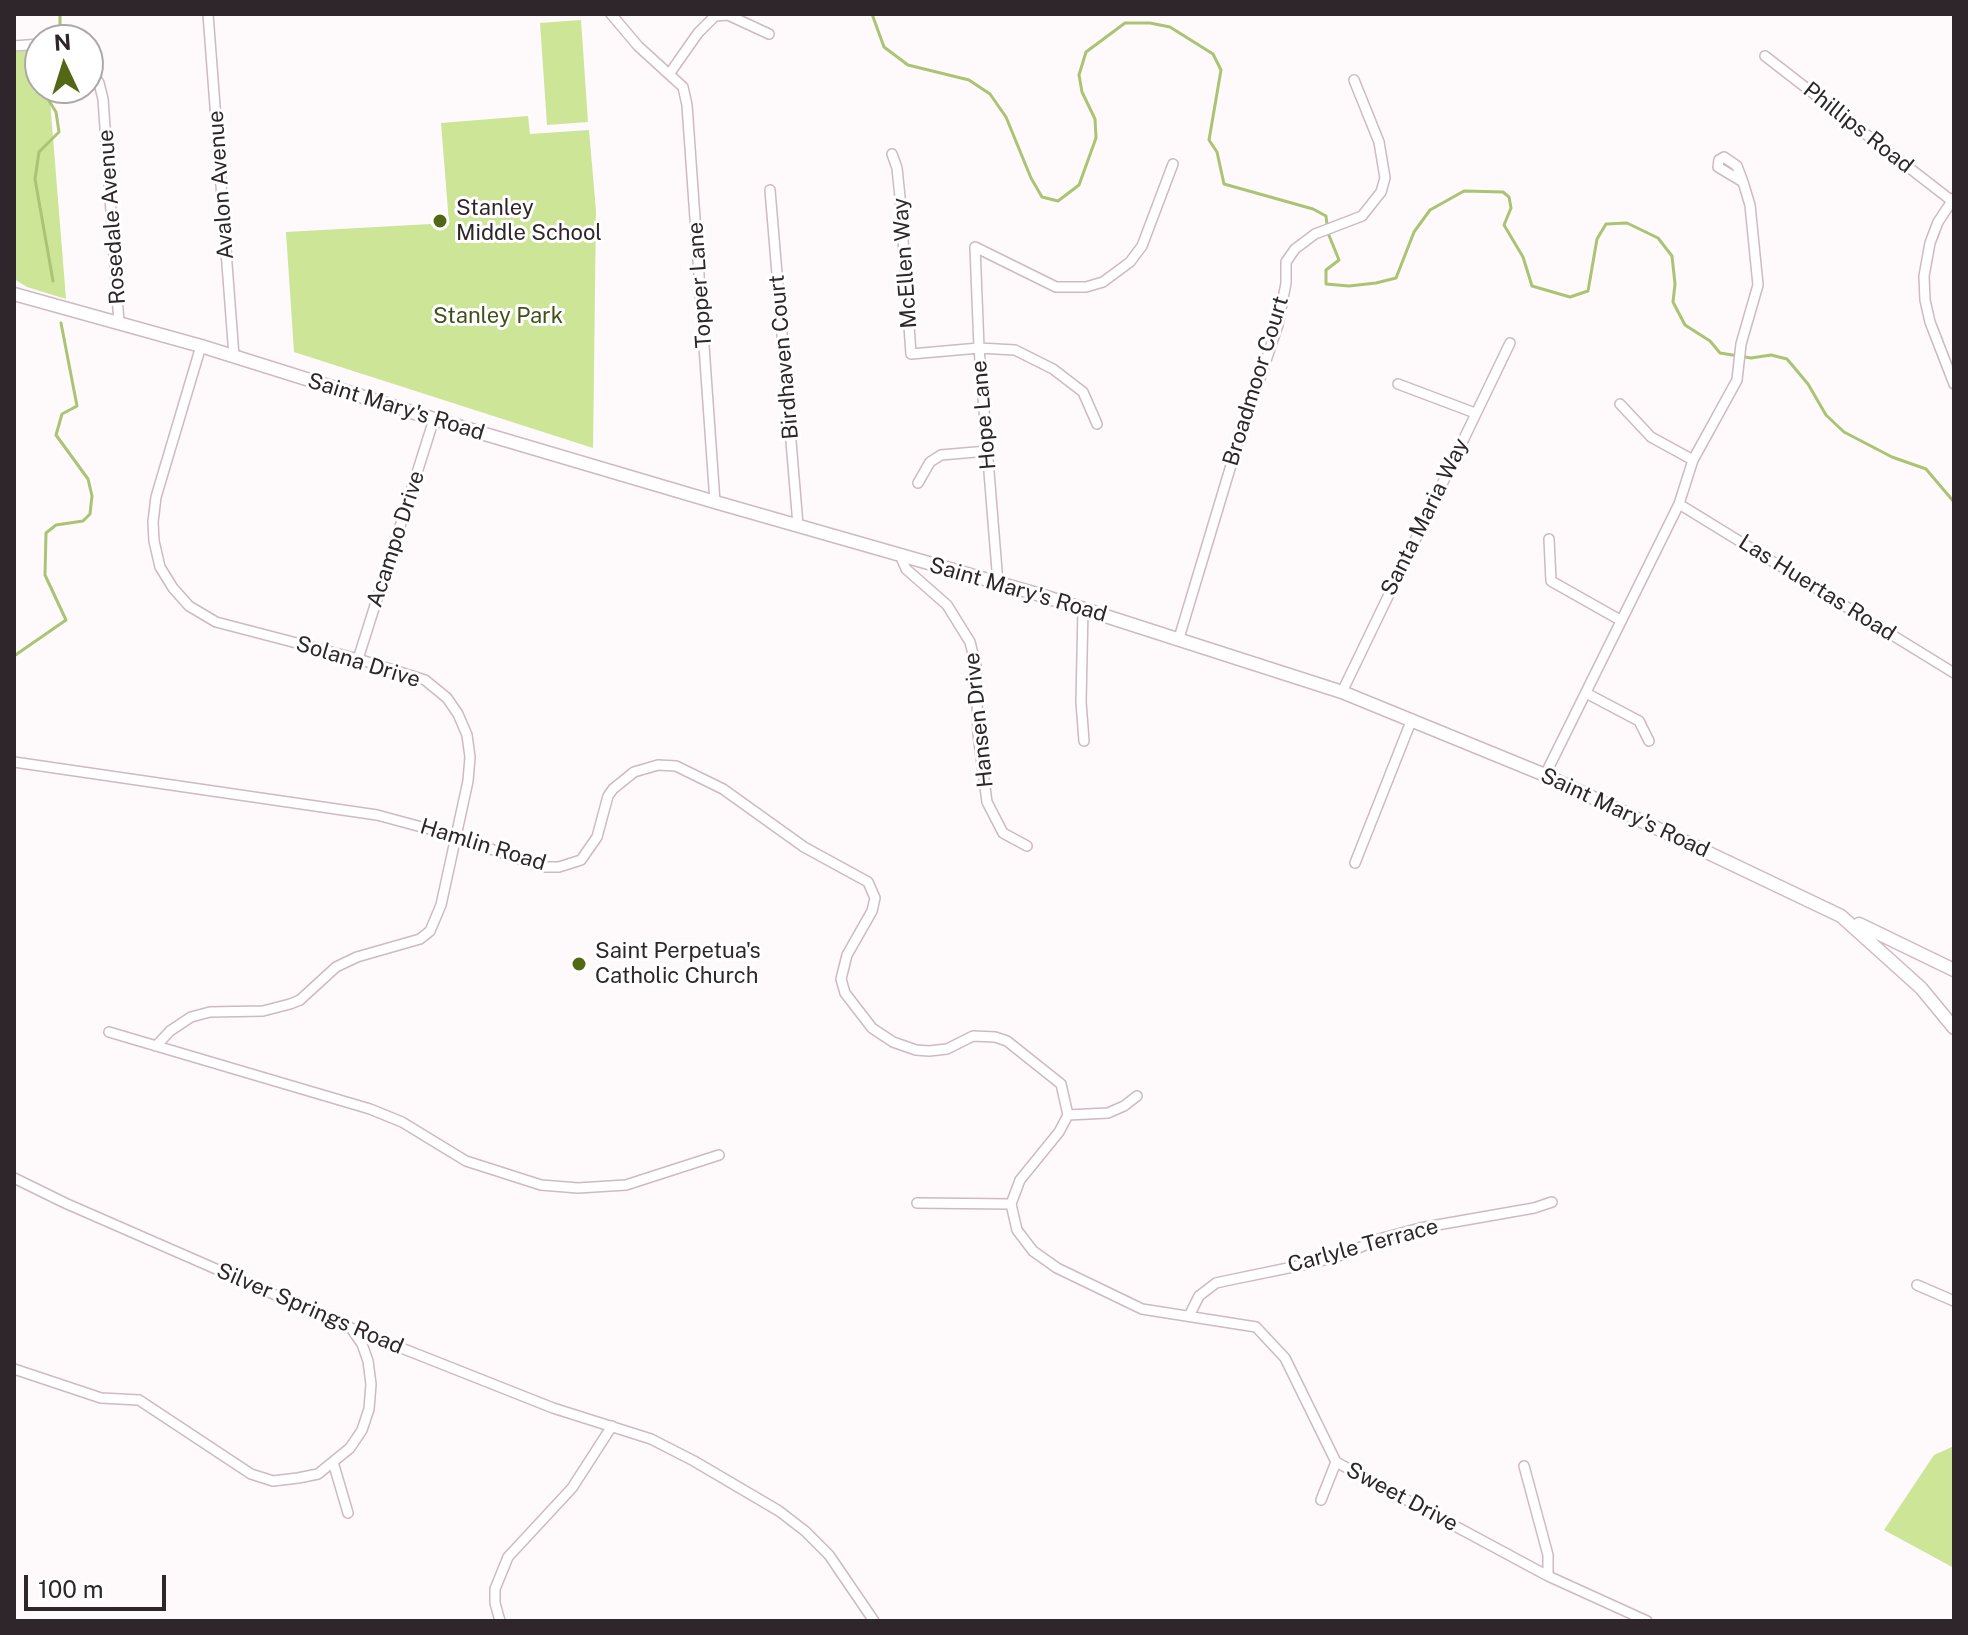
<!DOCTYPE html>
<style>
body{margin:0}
#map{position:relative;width:1968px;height:1635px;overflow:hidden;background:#fef9fb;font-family:"Public Sans",sans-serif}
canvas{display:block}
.frame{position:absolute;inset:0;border:16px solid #2e262a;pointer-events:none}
.north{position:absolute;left:24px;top:24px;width:80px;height:80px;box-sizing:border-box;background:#fff;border:2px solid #aba8aa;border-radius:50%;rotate:356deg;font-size:22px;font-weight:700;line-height:32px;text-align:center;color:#2e262a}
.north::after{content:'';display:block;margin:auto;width:28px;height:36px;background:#536815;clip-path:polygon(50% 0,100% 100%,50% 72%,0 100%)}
.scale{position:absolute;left:24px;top:1575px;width:142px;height:36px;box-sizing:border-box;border:4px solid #2e262a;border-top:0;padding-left:10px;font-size:24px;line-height:28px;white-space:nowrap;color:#2e262a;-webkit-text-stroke:6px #fff;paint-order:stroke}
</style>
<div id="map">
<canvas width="1968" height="1635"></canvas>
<div class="frame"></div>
<div class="north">N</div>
<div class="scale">100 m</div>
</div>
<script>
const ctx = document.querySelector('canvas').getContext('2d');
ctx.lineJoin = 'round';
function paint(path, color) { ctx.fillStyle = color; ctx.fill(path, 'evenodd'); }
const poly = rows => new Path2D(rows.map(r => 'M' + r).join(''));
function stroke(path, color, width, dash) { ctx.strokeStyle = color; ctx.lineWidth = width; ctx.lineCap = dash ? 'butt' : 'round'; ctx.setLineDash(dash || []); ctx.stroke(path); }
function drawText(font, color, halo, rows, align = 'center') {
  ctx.font = font + ' "Public Sans",sans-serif'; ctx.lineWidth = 6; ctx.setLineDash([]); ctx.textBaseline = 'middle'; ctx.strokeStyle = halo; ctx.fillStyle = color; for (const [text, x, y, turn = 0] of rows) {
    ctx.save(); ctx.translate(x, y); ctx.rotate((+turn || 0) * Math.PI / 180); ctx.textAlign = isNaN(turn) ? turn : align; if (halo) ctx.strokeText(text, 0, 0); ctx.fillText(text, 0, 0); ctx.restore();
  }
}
const green = poly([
 [581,20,588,122,547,125,540,23],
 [40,49,40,88,49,88,66,299,27,287,14,279,14,52],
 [528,116,530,134,589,130,596,211,593,448,294,352,286,232,449,223,441,123],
 [1954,1446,1954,1568,1884,1530,1934,1455]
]);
const stream = poly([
 [60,14,60,29],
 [872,14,884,47,908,65,969,80,990,94,1006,117,1031,178,1042,197,1058,201,1079,185,1096,138,1095,119,1082,92,1079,75,1086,52,1125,23,1150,23,1170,27,1213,54,1221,70,1209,140,1217,152,1224,184,1313,209,1326,216,1327,225],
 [40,69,40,86],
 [41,88,56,112,59,132,39,152,35,179,53,281],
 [1328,233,1339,260,1326,270,1326,284,1349,286,1376,283,1396,278,1414,232,1430,210,1464,191,1503,192,1509,197,1511,208,1504,225,1523,257,1532,286,1570,297,1588,291,1597,239,1606,224,1627,223,1658,238,1672,256,1675,284,1673,302,1685,325,1710,341,1720,353,1751,358,1771,355,1787,359,1808,384,1826,415,1844,432,1892,457,1926,469,1954,502],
 [14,656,66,620,45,575,46,533,56,525,83,521,90,514,92,496,88,479,56,435,62,414,77,406,61,323]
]);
const street = poly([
 [208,14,234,356],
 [611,14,638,46,683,87,687,105,715,502],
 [14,46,40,44],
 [1765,56,1952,201],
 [88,66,99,83,103,99,119,323],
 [670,73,698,33,715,16,728,15,769,34],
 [892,154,897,168,900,197,911,354,979,348,1015,350,1053,369,1083,392,1097,424],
 [770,190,798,525],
 [1954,198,1938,222,1930,243,1924,276,1925,300,1930,322,1954,384],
 [1398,384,1475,413],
 [1620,404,1651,437,1693,460],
 [918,483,930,462,941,455,987,451],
 [1679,504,1954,673],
 [1549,539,1551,581,1620,620],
 [900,555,906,569,947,605,970,642,976,666,978,734,987,802,1003,833,1027,846],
 [998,583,979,348,975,247,1056,287,1086,287,1103,282,1130,262,1142,246,1173,164],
 [1083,609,1081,702,1084,741],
 [1179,638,1235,452,1278,325,1286,283,1286,262,1295,249,1315,234,1362,216,1381,192,1385,178,1379,142,1354,80],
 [358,659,434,419],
 [1342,692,1510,343],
 [1586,693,1639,721,1649,741],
 [14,762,377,815,440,832,544,867,559,867,581,860,597,837,608,796,613,789,634,772,658,765,676,766,723,789,804,847,868,882,875,898,872,911,847,955,841,979,845,993,872,1028,893,1042,916,1050,929,1051,947,1049,973,1036,995,1037,1007,1041,1061,1084,1068,1115,1059,1132,1020,1180,1011,1204,1017,1230,1033,1251,1057,1268,1142,1309,1256,1327,1285,1358,1336,1462,1548,1576,1647,1621],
 [1545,775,1679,504,1693,460,1737,380,1741,344,1758,285,1750,205,1743,182,1737,166,1724,157,1719,160,1718,167,1743,182],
 [1355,863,1412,719],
 [109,1032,370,1109,402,1122,466,1161,541,1185,578,1188,626,1185,719,1155],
 [156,1046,170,1031,191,1017,210,1012,263,1011,290,1004,300,1000,336,967,357,957,420,939,430,931,441,905,468,781,470,757,467,735,458,714,447,698,425,680,358,659,216,622,189,606,173,588,160,567,154,541,153,522,156,497,201,346],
 [1068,1115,1108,1113,1124,1106,1137,1096],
 [14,1178,65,1203,351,1328,553,1408,651,1439,694,1461,779,1511,805,1531,829,1555,874,1621],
 [917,1203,1011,1204],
 [1917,1285,1954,1301],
 [1190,1314,1199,1296,1216,1283,1225,1281,1317,1262,1345,1254,1379,1239,1420,1228,1534,1208,1552,1202],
 [14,1369,101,1398,139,1400,251,1474,273,1481,298,1478,318,1474,350,1448,362,1430,369,1409,371,1384,368,1361,362,1344,351,1328],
 [333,1462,348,1513],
 [1524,1466,1548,1555,1548,1576],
 [1321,1500,1336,1462],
 [500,1621,495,1603,495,1589,508,1557,572,1488,612,1426]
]);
const secondary = poly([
 [14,294,201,346,434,419,715,502,1037,594,1342,692,1545,775,1841,916,1921,988,1954,1028],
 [1859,924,1954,970]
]);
const markers = [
 [440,221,8,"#536815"],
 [579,964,8,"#536815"]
];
const streetNames = [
 ["Phillips Road",1858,128,38],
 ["Avalon Avenue",221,185,-94],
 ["Rosedale Avenue",112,217,-94],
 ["McEllen Way",905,263,-94],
 ["Topper Lane",700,285,-94],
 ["Birdhaven Court",784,357,-95],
 ["Broadmoor Court",1256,381,-73],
 ["Saint Mary's Road",396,407,17],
 ["Hope Lane",984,415,-95],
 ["Santa Maria Way",1425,517,-64],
 ["Acampo Drive",396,539,-72],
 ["Las Huertas Road",1817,588,32],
 ["Saint Mary's Road",1018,590,16],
 ["Solana Drive",358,662,17],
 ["Hansen Drive",979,720,-96],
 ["Saint Mary's Road",1625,813,25],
 ["Hamlin Road",483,845,17],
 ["Carlyle Terrace",1363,1246,-15],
 ["Silver Springs Road",310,1309,23],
 ["Sweet Drive",1402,1497,28]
];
const poiNames = [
 ["Stanley",456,208],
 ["Middle School",456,233],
 ["Saint Perpetua's",595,951],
 ["Catholic Church",595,976]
];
const parkNames = [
 ["Stanley Park",498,316]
];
paint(green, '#cce597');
stroke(stream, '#abc474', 3);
stroke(street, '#cfb9c4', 12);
stroke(secondary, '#cfb9c4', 15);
stroke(street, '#fff', 9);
stroke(secondary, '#fff', 12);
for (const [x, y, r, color] of markers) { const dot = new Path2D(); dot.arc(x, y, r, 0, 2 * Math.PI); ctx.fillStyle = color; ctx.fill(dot); stroke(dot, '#fff', 3); }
drawText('22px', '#2e262a', '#fff', streetNames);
drawText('22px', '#2e262a', '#fff', poiNames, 'left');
drawText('22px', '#425118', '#fff', parkNames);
</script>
